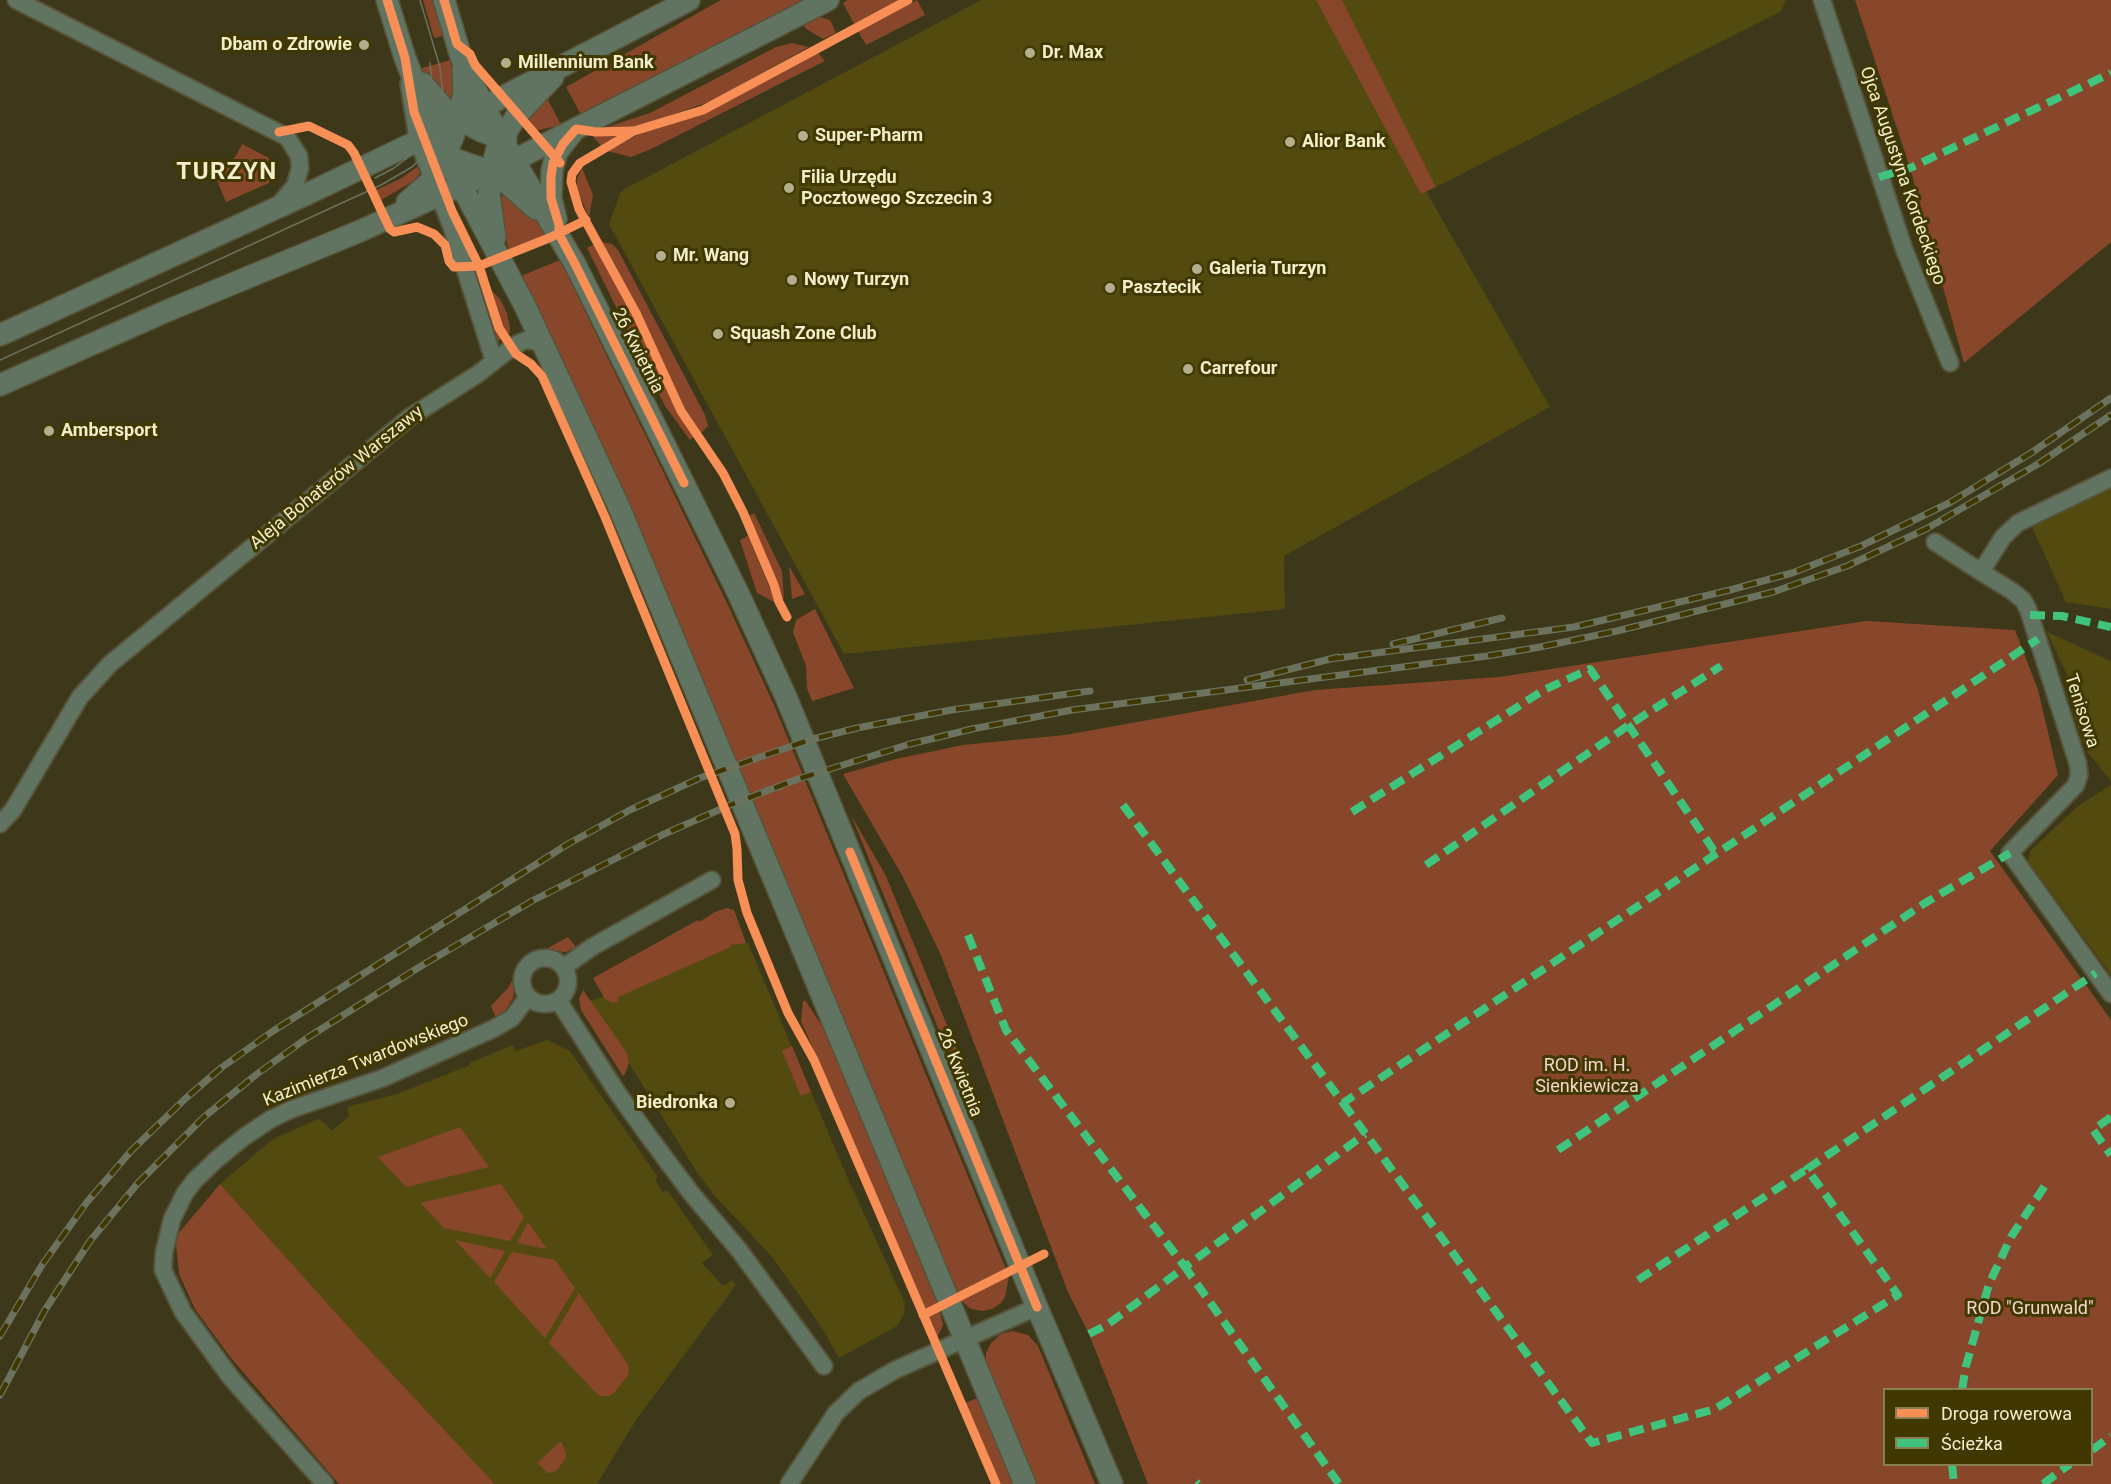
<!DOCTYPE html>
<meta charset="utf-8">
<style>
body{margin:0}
#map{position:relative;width:2111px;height:1484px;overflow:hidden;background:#3d381a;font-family:Roboto,sans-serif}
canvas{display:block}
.legend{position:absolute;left:1883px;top:1388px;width:210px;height:78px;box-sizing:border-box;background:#403800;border:2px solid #878051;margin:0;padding:8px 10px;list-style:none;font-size:18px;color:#f2edcb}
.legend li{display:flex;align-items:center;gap:12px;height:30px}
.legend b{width:30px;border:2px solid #878051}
</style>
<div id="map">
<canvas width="2111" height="1484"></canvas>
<ul class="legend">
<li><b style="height:8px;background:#f78f57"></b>Droga rowerowa</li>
<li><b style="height:8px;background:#40c37c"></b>Ścieżka</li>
</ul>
</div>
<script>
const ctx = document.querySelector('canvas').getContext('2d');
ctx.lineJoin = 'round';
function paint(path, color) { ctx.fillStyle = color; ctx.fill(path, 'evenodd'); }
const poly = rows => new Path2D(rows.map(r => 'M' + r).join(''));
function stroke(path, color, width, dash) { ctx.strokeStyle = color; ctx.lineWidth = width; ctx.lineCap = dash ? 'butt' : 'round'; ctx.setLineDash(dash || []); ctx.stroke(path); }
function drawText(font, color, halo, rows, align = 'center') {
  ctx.font = font + ' Roboto,sans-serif'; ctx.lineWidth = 6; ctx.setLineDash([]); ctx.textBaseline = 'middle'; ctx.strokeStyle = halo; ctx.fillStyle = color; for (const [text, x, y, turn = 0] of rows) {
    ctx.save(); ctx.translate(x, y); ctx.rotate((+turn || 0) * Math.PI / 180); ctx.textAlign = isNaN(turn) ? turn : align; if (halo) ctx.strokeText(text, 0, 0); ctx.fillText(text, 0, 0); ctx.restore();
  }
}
const built = poly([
 [981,0,1316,0,1550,407,1284,556,1285,609,844,654,609,224,621,191],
 [1342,0,1786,0,1781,11,1436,187],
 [2111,486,2111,609,2066,602,2032,527],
 [2047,632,2111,661,2111,781,2088,753,2082,741,2072,707,2080,702],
 [2111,785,2111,975,2028,861,2030,851,2078,806],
 [729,943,748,943,848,1179,905,1303,904,1314,897,1326,839,1358,822,1328,773,1258,716,1197,698,1174,629,1063,627,1053,589,1001,616,993],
 [547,1040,570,1051,658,1177,655,1180,663,1192,667,1190,713,1255,702,1263,723,1286,732,1280,736,1285,636,1420,597,1484,495,1484,363,1343,220,1184,273,1139,318,1119,325,1123,332,1131,349,1116,347,1107,397,1094,470,1065,470,1063,512,1045,516,1051]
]);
const green = poly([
 [423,0,433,0,443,36,434,38],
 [721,0,804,0,581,115,566,87],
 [848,0,901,0,854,24,843,3],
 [917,0,925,15,866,45,858,31],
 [1316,0,1342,0,1436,187,1421,194],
 [1855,0,2111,0,2111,242,1964,363,1910,168],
 [817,16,830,20,836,33,823,39,805,28,804,23],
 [792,43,809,47,711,101,632,129,601,129,650,113,776,47],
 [816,51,825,61,649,150,631,157,607,151,656,125,702,112],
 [450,60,455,77,453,95,446,101,446,104,419,69],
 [547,98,561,125,535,131,523,117],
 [624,133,601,146,591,134],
 [242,144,269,158,269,183,226,202,216,178,236,156],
 [417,167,420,171,419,175,412,182,381,200,376,190,400,179],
 [582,168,593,195,589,217,577,189,577,179],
 [506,193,535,218,547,235,509,250,505,236,500,203,501,197],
 [601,242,612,244,618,250,705,415,708,426,701,433,679,400,655,346],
 [595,244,635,318,680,414,695,436,690,440,665,406,587,248],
 [560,260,726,601,774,705,1006,1269,1009,1276,1005,1297,1001,1303,992,1309,983,1311,971,1309,960,1300,609,462,521,276],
 [483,289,491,317,501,339,496,343,477,290],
 [490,289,500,299,507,313,510,328,510,333,507,334,500,322],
 [754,513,782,571,784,600,749,516],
 [748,536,776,603,757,593,740,540],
 [789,566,805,594,792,599],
 [815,609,854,688,812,701,807,688,806,666,793,632,796,620],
 [1866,621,2015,630,2038,690,2058,775,1990,851,2111,1020,2111,1484,1148,1484,1089,1334,1068,1292,940,953,903,877,843,774,896,759,963,745,1065,735,1315,690,1499,677],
 [1884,1390,2092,1390,2092,1464,1884,1464],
 [851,815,886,876,960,1057,951,1060],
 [727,908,734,910,746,943,730,945,731,947,618,997,618,1002,613,1003,605,999,593,978,698,920,699,922,715,912],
 [568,937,576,947,566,952,544,950],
 [516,973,513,998,505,1011,496,1018,491,1006,508,988],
 [583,990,627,1053,629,1063,625,1074,623,1076,581,1010,579,999],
 [805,1000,826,1032,939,1307,943,1325,937,1338,801,1021,803,1002],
 [792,1046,811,1092,801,1096,782,1051],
 [460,1127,489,1167,406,1187,378,1157],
 [220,1184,363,1343,495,1484,339,1484,231,1358,195,1309,179,1274,176,1245,178,1234],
 [501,1184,524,1217,510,1241,444,1228,420,1203],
 [528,1222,547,1249,517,1243],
 [455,1240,505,1251,490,1278],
 [512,1252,555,1260,575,1288,545,1338,494,1282],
 [579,1293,629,1366,628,1375,614,1393,608,1396,600,1396,596,1393,549,1343],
 [1013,1331,1028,1335,1038,1346,1095,1484,1036,1484,986,1365,986,1353,991,1343,1001,1334],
 [978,1398,1015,1484,1000,1484,965,1403],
 [561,1441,566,1453,565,1459,557,1470,553,1472,548,1473,537,1463]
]);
const minor = poly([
 [16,0,287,137,299,156,300,168,295,186,278,206],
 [1822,0,1904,249,1950,363],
 [409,84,418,141,452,228,494,361],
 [2111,478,2018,523,2003,537,1981,572,2012,591,2023,600,2028,609,2078,764,2079,775,2076,785,2010,853,2111,994],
 [1935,542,1981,572],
 [0,824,13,810,80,697,110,664,410,417,478,374,515,345,526,340,542,342],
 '522 981a23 23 0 1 1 46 0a23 23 0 1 1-46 0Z',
 [564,967,592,947,712,880],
 [558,1000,617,1092,647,1134,691,1193,739,1250,824,1366],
 [325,1484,231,1378,183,1312,163,1270,164,1253,172,1219,185,1193,195,1180,217,1159,244,1137,271,1119,292,1109,383,1078,493,1029,512,1018,528,997],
 [789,1484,836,1413,859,1391,895,1370,1037,1307]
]);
const tertiary = poly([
 [387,0,405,58,430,121,461,185,525,306,619,507,1025,1484],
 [444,0,461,57,471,81,498,133,575,264,739,595,786,697,1037,1307,1112,1484],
 [422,83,449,114,481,131,506,140],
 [437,153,491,172,501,178,536,209],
 [407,202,433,179,443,161,453,137,461,107,464,92,463,71],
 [556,219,551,198,552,170,557,152,572,133],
 [495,237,489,194,491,172,498,145,517,115,553,77],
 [0,335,307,194,424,138,689,0],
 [0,385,169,310,360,231,491,172,828,0]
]);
const tram = poly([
 [375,178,394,168,406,159,425,135,431,118,434,99,430,63],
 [0,360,381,185,412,167,424,155,435,139,442,120,444,105,440,67,420,0]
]);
const rail = poly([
 [1393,644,1502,618],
 [1330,659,1574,627,1730,590,1792,573,1861,546,1949,503,2031,453,2111,398],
 [1247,680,1338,657],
 [0,1336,42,1265,87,1202,132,1150,186,1098,221,1068,273,1031,568,844,630,810,700,778,809,740,857,728,951,710,1090,691],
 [0,1395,45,1310,90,1241,138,1183,204,1117,257,1074,307,1038,421,966,532,901,662,835,730,805,798,779,910,744,972,729,1072,710,1487,656,1540,647,1617,631,1773,592,1847,566,1926,529,2038,464,2111,415]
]);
const quiet = poly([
 [1879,177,1910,168,2111,73],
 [2030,615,2062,616,2111,627],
 [1123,805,1343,1103,2038,639],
 [1352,812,1544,690,1590,669,1717,855],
 [1426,865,1629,725,1721,666],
 [968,935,1006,1030,1185,1267,1365,1134],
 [1343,1103,1592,1443,1715,1409,1898,1295,1807,1169,2096,973],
 [2111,1117,2093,1130,2111,1155],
 [1558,1150,1925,903,2010,853],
 [1638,1280,1807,1169],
 [1089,1334,1107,1325,1185,1267,1339,1484],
 [1962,1390,1966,1366,1989,1284,2011,1237,2046,1184],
 [2092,1450,2111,1436],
 [1952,1464,1954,1484],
 [1196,1482,1198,1484],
 [2043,1484,2070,1464]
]);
const cycleway = poly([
 [387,0,405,58,414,112,452,211,479,266,499,328,516,354,531,364,542,376,605,517,735,834,737,849,738,880,747,913,788,1013,814,1060,996,1484],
 [444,0,457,44,470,54,475,65,560,163],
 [633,131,596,132,576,129,563,144,553,163,551,177,551,198,559,225,559,234,575,264,684,483],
 [279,132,309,126,348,145,354,153,390,229,394,232,417,227,434,234,445,245,449,261,454,267,479,266,549,238,586,220],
 [787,617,779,602,774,585,743,512,723,473,681,411,637,315,579,209,571,182,572,174,580,163,634,131,703,110,908,0],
 [850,852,1037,1307],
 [923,1315,1044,1254]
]);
const markers = [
 [364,45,6,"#b3ae8d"],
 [1030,53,6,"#b3ae8d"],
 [506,63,6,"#b3ae8d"],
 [803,136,6,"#b3ae8d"],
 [1290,142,6,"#b3ae8d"],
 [789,188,6,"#b3ae8d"],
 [661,256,6,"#b3ae8d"],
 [1197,269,6,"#b3ae8d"],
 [792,280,6,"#b3ae8d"],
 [1110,288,6,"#b3ae8d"],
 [718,334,6,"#b3ae8d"],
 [1188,369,6,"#b3ae8d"],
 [49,431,6,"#b3ae8d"],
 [730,1103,6,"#b3ae8d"]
];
const poiNames = [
 ["Dbam o Zdrowie",352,45,"right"],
 ["Dr. Max",1042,53],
 ["Millennium Bank",518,63],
 ["Super-Pharm",815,136],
 ["Alior Bank",1302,142],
 ["Filia Urzędu",801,178],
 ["Pocztowego Szczecin 3",801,199],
 ["Mr. Wang",673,256],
 ["Galeria Turzyn",1209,269],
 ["Nowy Turzyn",804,280],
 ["Pasztecik",1122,288],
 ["Squash Zone Club",730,334],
 ["Carrefour",1200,369],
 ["Ambersport",61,431],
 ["Biedronka",718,1103,"right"]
];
const streetNames = [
 ["Ojca Augustyna Kordeckiego",1902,176,71],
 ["26 Kwietnia",637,351,63],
 ["Aleja Bohaterów Warszawy",337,478,-39],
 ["Tenisowa",2081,711,72],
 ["Kazimierza Twardowskiego",366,1061,-22],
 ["26 Kwietnia",959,1073,68]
];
const parkNames = [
 ["ROD im. H.",1587,1066],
 ["Sienkiewicza",1587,1087],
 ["ROD \"Grunwald\"",2030,1309]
];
const districtNames = [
 ["TURZYN",227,173]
];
paint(built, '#534a10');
paint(green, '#88472a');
stroke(minor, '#575339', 20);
stroke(tertiary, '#575339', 24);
stroke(minor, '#617461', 16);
stroke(tertiary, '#617461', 21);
stroke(tram, '#6b735e', 1.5);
stroke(rail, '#6b735e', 7);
stroke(rail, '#403800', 4.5, [14]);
stroke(quiet, '#40c37c', 8, [15, 8]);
stroke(cycleway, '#f78f57', 9);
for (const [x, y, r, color] of markers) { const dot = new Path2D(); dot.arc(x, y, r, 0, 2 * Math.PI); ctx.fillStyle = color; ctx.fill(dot); stroke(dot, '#403800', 2); }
drawText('bold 18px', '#f2edcb', '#403800', poiNames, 'left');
drawText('18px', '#f2edcb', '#403800', streetNames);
drawText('18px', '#f3d5ca', '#403800', parkNames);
ctx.letterSpacing = '1.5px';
drawText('bold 24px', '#f2edcb', '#403800', districtNames);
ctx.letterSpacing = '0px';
</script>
